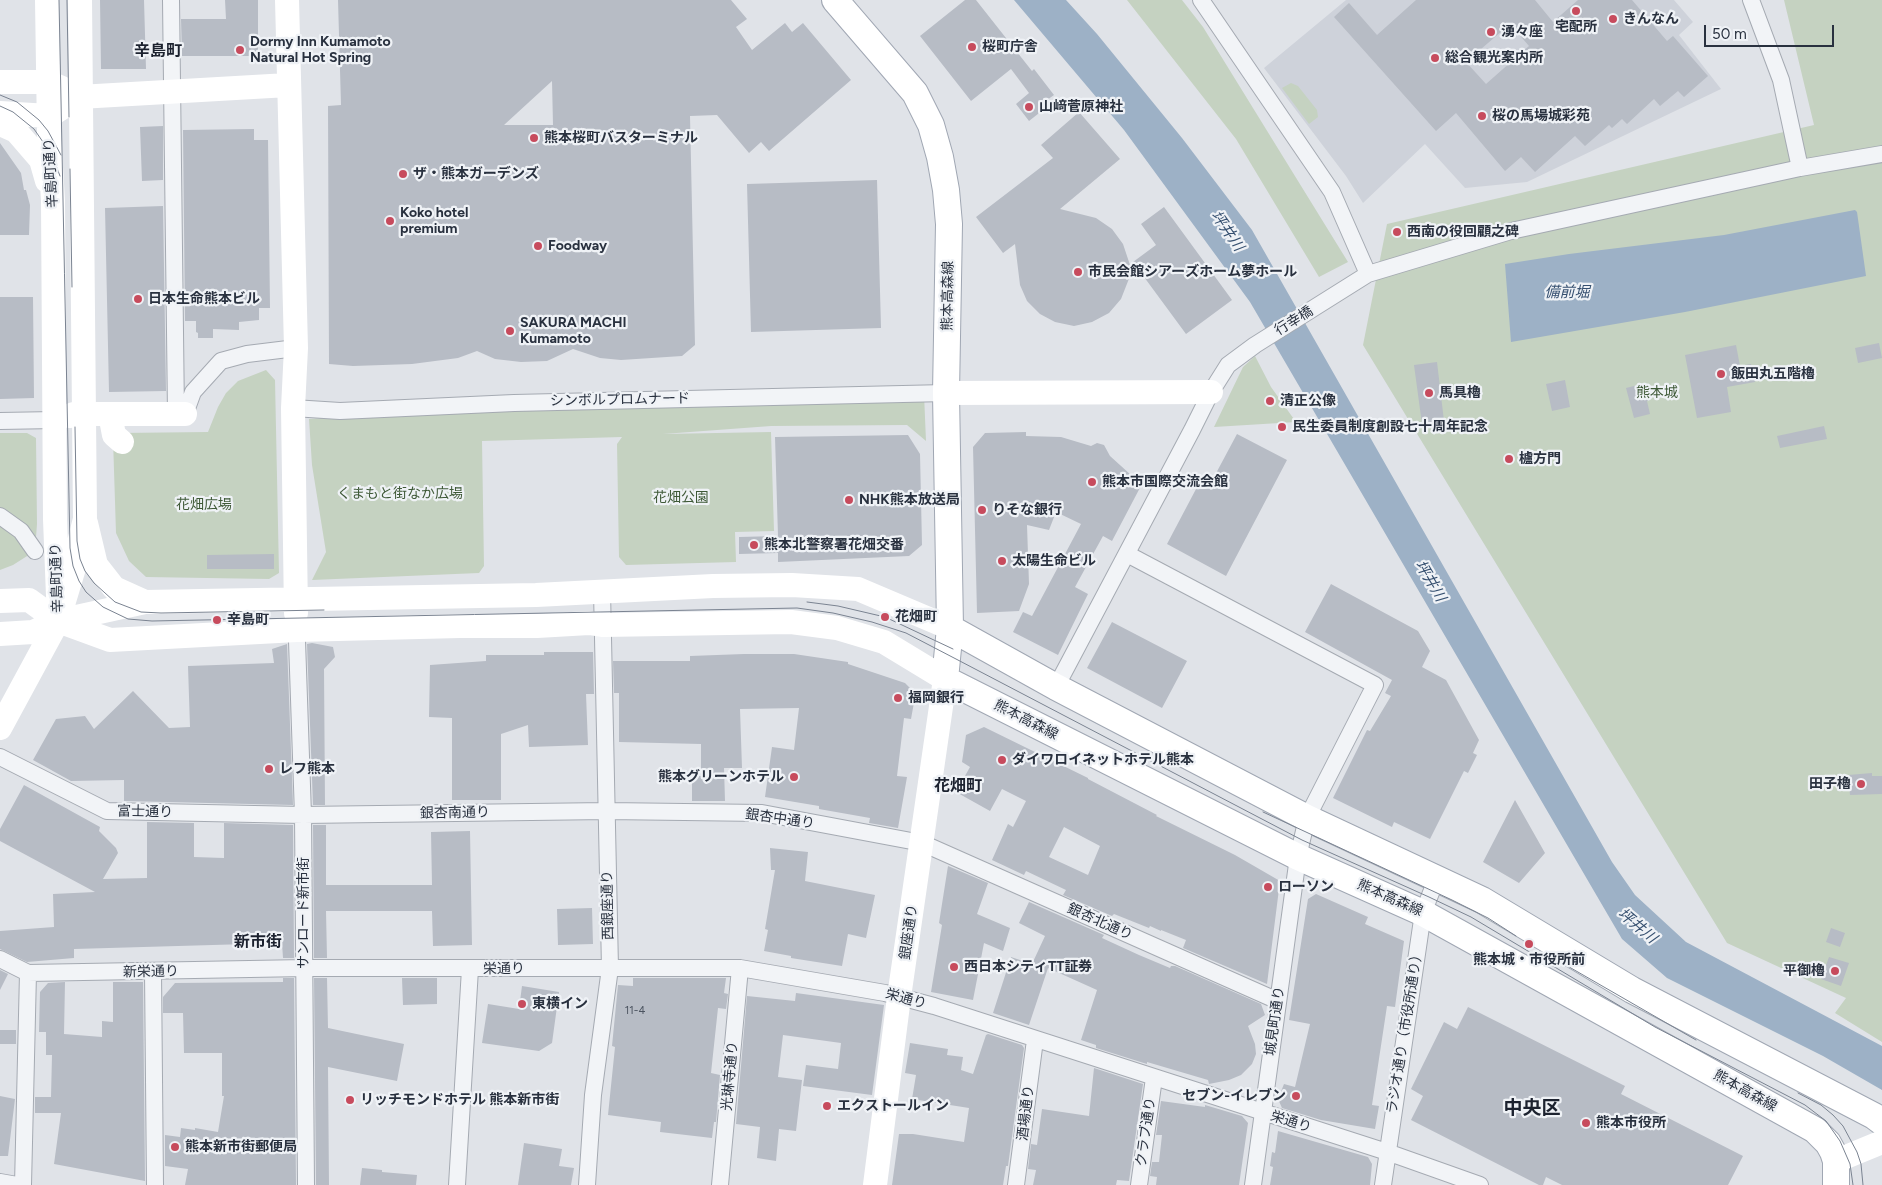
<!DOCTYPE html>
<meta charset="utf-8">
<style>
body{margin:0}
#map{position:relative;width:1882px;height:1185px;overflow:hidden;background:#e0e3e8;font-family:Figtree,sans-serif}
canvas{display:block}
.scale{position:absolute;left:1704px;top:25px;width:130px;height:22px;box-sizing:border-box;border:2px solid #29313f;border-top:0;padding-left:6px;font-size:15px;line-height:18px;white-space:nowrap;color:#29313f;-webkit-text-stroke:4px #eff2f6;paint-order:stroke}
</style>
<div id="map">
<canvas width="1882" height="1185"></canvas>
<div class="scale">50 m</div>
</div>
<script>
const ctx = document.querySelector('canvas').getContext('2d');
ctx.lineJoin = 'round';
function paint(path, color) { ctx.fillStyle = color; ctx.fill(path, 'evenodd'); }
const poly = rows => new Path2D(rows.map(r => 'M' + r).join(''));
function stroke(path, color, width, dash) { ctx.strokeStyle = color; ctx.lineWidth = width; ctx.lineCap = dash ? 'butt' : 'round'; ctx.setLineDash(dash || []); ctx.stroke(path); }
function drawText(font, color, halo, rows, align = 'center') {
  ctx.font = font + ' Figtree,"Noto Sans JP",sans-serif'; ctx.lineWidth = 4.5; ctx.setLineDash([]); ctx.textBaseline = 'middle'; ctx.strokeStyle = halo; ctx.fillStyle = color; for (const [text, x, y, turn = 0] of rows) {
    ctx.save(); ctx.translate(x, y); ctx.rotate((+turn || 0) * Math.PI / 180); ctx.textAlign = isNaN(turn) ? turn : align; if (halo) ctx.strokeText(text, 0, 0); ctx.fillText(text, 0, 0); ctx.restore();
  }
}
const built = poly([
 [1346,0,1674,0,1693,22,1679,35,1721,89,1527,182,1465,188,1425,144,1363,203,1346,176,1264,68]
]);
const green = poly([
 [1127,0,1182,0,1203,27,1348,262,1319,277,1236,139],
 [1784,0,1882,0,1882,1042,1835,1013,1846,998,1727,943,1363,345,1387,224,1814,125],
 [1291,83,1298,86,1317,110,1318,117,1309,124,1282,88],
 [1255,356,1271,387,1296,422,1214,427,1243,367],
 [266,370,275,380,279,573,269,579,146,577,129,561,116,533,113,439,119,433,208,432,218,407,226,393,238,381],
 [924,394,926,441,907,425,771,426,663,434,771,432,774,531,735,532,736,562,626,565,619,557,617,444,622,437,482,441,484,566,479,573,312,580,326,552,312,465,309,419,481,407],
 [0,433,27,433,36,438,37,524,35,551,13,565,0,570]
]);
const water = poly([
 [1014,0,1066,0,1097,34,1182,138,1252,230,1612,862,1635,895,1686,942,1882,1046,1882,1090,1823,1056,1667,978,1622,939,1250,302,1124,130],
 [1855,210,1857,212,1866,276,1685,312,1511,342,1505,264,1569,254,1724,235]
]);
const building = poly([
 [100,0,144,0,146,69,101,69],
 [225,0,258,0,258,56,182,56,181,19,226,19],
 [338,0,731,0,747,19,736,27,752,50,785,23,792,32,803,23,851,80,769,151,761,142,749,153,717,115,690,116,695,345,682,356,621,360,600,358,573,349,547,361,521,362,495,359,477,351,458,358,412,364,353,366,329,364,328,106,341,105],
 [552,81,553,125,504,125],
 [965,0,976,0,1032,71,1034,69,1054,95,1040,105,1043,110,1029,121,1016,104,1029,93,1011,69,971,101,920,36],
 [1416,0,1535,0,1553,22,1578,0,1632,0,1667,41,1673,36,1708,76,1684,97,1678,91,1660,106,1654,99,1627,124,1622,119,1612,128,1609,125,1585,146,1575,136,1535,172,1521,157,1505,171,1456,113,1436,131,1334,17,1349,3,1377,35],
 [1510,24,1529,46,1486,84,1466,62],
 [1079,112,1120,159,1060,209,1096,218,1112,229,1123,244,1132,271,1121,299,1109,313,1092,322,1074,326,1055,322,1040,314,1027,301,1020,285,1015,244,1003,253,976,217,1053,158,1041,145],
 [163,126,163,180,142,181,140,127],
 [254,129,254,140,268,140,270,308,259,308,259,320,239,322,239,330,213,329,213,338,198,338,198,333,196,332,196,321,185,321,183,130],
 [0,143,21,173,24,190,26,190,30,205,29,235,0,235],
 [877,180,881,328,751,332,747,184],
 [163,206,166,391,109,392,105,208],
 [1164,207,1232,300,1186,334,1133,262,1156,245,1141,224],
 [0,297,33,297,34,398,0,399],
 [1879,343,1882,358,1858,363,1855,348],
 [1736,345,1740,366,1751,364,1755,382,1727,387,1731,412,1697,418,1685,355],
 [1437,362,1444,421,1422,424,1414,365],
 [1565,380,1570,407,1552,411,1546,384],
 [1646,383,1650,400,1647,401,1650,414,1634,418,1626,388],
 [1824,426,1827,439,1780,448,1777,436],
 [1026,432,1026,436,1061,437,1091,446,1097,443,1104,445,1110,456,1131,475,1143,482,1112,541,1103,536,1075,587,1088,594,1058,655,1013,632,1023,612,1032,616,1081,524,1056,512,1049,530,1027,525,1029,584,1019,611,977,613,973,447,985,433],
 [1237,434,1287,460,1226,576,1167,544,1205,472,1214,477],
 [908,435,920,454,922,545,909,556,778,562,778,553,739,554,739,537,778,536,775,437],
 [274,554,274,569,207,569,207,555],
 [1331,584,1418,631,1430,651,1422,667,1446,680,1479,740,1473,753,1477,755,1468,773,1464,771,1430,839,1394,822,1392,827,1333,798,1367,730,1370,731,1391,696,1385,693,1392,680,1305,632],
 [1112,622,1187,661,1162,708,1087,668],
 [312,643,333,647,335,657,324,669,325,805,313,805,307,644],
 [287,644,293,805,124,801,124,780,71,781,33,760,56,719,85,716,94,729,133,691,169,728,190,727,188,666,274,663,272,649],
 [544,652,593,652,594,694,586,694,588,745,529,747,528,725,501,734,501,800,452,800,452,718,429,717,430,665,486,661,486,655,544,655],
 [744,654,794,654,848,662,848,664,905,683,911,689,915,697,911,719,904,718,897,776,907,777,898,828,869,823,870,818,819,809,819,806,765,797,772,747,794,750,799,708,740,709,742,768,724,768,725,801,692,801,692,776,701,776,701,744,619,742,619,693,614,693,613,661,690,661,690,656],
 [984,727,1088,778,1088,779,1157,815,1156,816,1235,855,1280,881,1267,984,1183,948,1186,940,1161,930,1161,931,1150,926,1149,928,1114,914,1112,916,1063,895,1066,890,1026,871,1024,875,992,860,1008,824,1013,827,1026,801,1002,789,990,811,956,792,970,767,962,762,966,735],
 [1064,827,1100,846,1088,875,1049,857],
 [1872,773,1872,776,1882,776,1882,794,1850,795,1848,775],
 [24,785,100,827,99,831,116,848,118,853,103,879,147,878,147,822,194,823,194,857,224,858,224,823,293,825,294,958,283,958,282,943,74,949,74,958,27,962,0,949,0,931,54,927,53,894,95,892,0,841,0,829],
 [1515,800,1545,853,1519,883,1483,862],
 [313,825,326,825,326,885,432,885,431,832,470,831,472,945,433,946,432,911,326,911,327,958,314,958],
 [770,848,808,852,805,881,875,895,866,938,848,934,842,966,791,958,791,956,764,951,768,930,765,929,775,870,771,870],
 [948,866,988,883,977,914,1010,928,1003,951,984,943,973,1000,931,992,942,925,939,923],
 [1316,894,1368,917,1365,924,1404,941,1395,1007,1387,1006,1372,1105,1379,1106,1375,1129,1321,1120,1282,1108,1278,1099,1284,1084,1295,1087,1310,1024,1289,1020,1308,899],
 [1029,902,1104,935,1102,938,1139,955,1170,968,1171,966,1175,966,1261,1004,1265,1015,1248,1026,1255,1044,1256,1054,1252,1064,1241,1075,1229,1080,1209,1084,1208,1080,1147,1062,1147,1064,1096,1048,1096,1045,1081,1040,1097,990,1048,968,1029,1025,993,1013,1011,957,1032,964,1045,936,1019,923],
 [592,908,593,944,558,945,557,909],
 [1831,928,1845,933,1840,947,1826,942],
 [1829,957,1849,963,1841,986,1821,979],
 [0,970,8,974,0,990],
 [283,978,294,978,296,1185,185,1185,188,1169,165,1166,165,1135,180,1137,181,1128,195,1130,195,1128,218,1132,224,1096,222,1096,222,1053,184,1053,183,1013,163,1013,163,997,175,983,283,982],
 [314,978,327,978,328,1028,404,1044,397,1081,328,1067,329,1185,316,1185],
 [402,978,437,978,437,1004,403,1005],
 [633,978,726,978,724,993,728,994,726,1009,718,1008,711,1073,720,1075,716,1122,714,1122,712,1138,660,1132,661,1122,608,1115,615,1047,612,1046,618,985,633,986],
 [65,982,64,1034,102,1037,102,1021,113,1022,113,982,143,982,145,1181,54,1164,61,1113,35,1113,35,1097,51,1097,52,1055,46,1055,46,1032,39,1032,40,992,48,983],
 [522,986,559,992,552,1043,539,1051,482,1043,488,1004,519,1009],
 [796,993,884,1005,872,1095,803,1086,806,1065,838,1069,841,1043,783,1035,778,1077,802,1080,796,1131,779,1129,776,1161,757,1158,760,1127,736,1124,747,996,795,1001],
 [1468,1007,1625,1086,1621,1094,1743,1156,1728,1185,1562,1185,1546,1177,1543,1185,1539,1185,1411,1120,1423,1096,1411,1089,1444,1022,1457,1029],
 [0,1030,16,1030,16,1044,0,1044],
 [988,1034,1022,1045,1024,1048,1008,1166,1006,1166,1003,1185,892,1185,899,1134,913,1134,964,1142,969,1108,912,1099,916,1075,905,1073,910,1043,948,1049,947,1055,963,1057,961,1070,973,1074,986,1035],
 [1094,1068,1143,1084,1129,1181,1117,1180,1116,1185,1033,1185,1036,1170,1028,1169,1031,1144,1037,1145,1042,1109,1089,1116],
 [0,1096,15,1099,8,1156,0,1156],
 [1161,1101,1205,1107,1205,1105,1242,1116,1248,1123,1239,1185,1156,1185,1157,1177,1150,1176,1152,1162,1159,1162,1162,1135,1156,1135],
 [1278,1131,1368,1157,1372,1164,1370,1185,1270,1185,1273,1167,1270,1166,1272,1152,1275,1153],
 [524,1143,562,1149,559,1166,574,1168,571,1185,518,1185],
 [362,1168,382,1170,382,1172,417,1175,416,1185,360,1185]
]);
const street = poly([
 [171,0,176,414],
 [1201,0,1332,192,1368,274],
 [1751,0,1781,80,1800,168],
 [293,408,340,411,514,403,946,393],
 [185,414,193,392,221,361,247,354,296,348],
 [0,421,55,420],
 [0,516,21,531,35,551],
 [1127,554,1375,685,1307,818,1298,857,1253,1185],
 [297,641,303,815,306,1185],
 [1056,687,1192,430,1211,392,1228,365,1255,345,1368,274,1511,231,1800,168,1882,154],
 [0,757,107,811,303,815,607,811,762,813,922,843,1278,1001],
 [0,959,28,973,305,968,740,968,885,993,934,1006,1387,1152,1480,1185],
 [153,972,155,1185],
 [0,1182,17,1185],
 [23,1185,28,973],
 [457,1185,470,969],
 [587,1185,593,1095,610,968,602,591],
 [720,1185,740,968],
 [1016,1185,1035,1040],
 [1139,1185,1154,1078],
 [1383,1185,1423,913,1436,880]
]);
const secondary = poly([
 [47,0,49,133,53,201,55,519,58,596],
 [287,0,296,348,293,408,296,613],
 [0,82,48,82,62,88],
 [0,113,49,116,79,97,288,85],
 [0,124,16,131,41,160,47,181],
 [946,393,1211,392],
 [110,414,114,435,122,442],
 [69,416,74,414,185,414],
 [86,523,96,565,114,588,145,602],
 [0,601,29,600,58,621,110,640,297,630,460,626,537,626,589,623,602,625,791,622,837,628,884,642,945,679,899,997,875,1185],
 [0,634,33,632,58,621,145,602,536,595,713,586,792,585,858,589,950,628],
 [0,728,58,621,74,568,73,566,85,519,80,0],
 [1836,1161,1882,1142]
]);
const primary = poly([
 [835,0,915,93,931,125,940,157,946,190,949,224,946,393,950,628,945,679,1298,857,1423,913,1815,1130,1828,1143,1833,1152,1836,1161,1836,1185],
 [950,628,1056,687,1307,818,1482,900,1632,990,1874,1116,1882,1122]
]);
const tram = poly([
 [59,0,70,548,73,566,79,581,86,592,103,607,128,619,152,621,797,608,833,613,872,622,906,633,956,659,1302,840,1429,897,1471,917,1655,1027,1805,1105,1826,1121,1840,1141,1850,1164,1853,1185],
 [67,0,69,117],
 [0,95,17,102,39,120,48,131,61,155],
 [0,106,13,112,34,129,52,155,60,176],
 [70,169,72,287],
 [75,427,77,541,80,559,85,571,94,583,115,602,141,612,161,613,324,610],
 [807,602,838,606,885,617,953,649],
 [1263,812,1452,900,1488,918,1516,936],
 [1564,964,1696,1040],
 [1798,1093,1821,1105,1833,1115,1843,1126,1857,1152,1861,1164,1863,1185]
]);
const markers = [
 [1576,11,5,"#c74b5d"],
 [1613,19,5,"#c74b5d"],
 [1491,32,5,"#c74b5d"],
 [972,47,5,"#c74b5d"],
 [240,50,5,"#c74b5d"],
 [1435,58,5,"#c74b5d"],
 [1029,107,5,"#c74b5d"],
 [1482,116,5,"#c74b5d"],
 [534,138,5,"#c74b5d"],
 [403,174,5,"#c74b5d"],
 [390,221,5,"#c74b5d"],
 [1397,232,5,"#c74b5d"],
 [538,246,5,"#c74b5d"],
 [1078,272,5,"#c74b5d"],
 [138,299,5,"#c74b5d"],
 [510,331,5,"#c74b5d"],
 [1721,374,5,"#c74b5d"],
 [1429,393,5,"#c74b5d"],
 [1270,401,5,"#c74b5d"],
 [1282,427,5,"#c74b5d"],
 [1509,459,5,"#c74b5d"],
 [1092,482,5,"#c74b5d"],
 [849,500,5,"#c74b5d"],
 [982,510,5,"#c74b5d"],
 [754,545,5,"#c74b5d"],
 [1002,561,5,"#c74b5d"],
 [885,617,5,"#c74b5d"],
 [217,620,5,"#c74b5d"],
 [898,698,5,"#c74b5d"],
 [1002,760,5,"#c74b5d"],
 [269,769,5,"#c74b5d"],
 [794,777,5,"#c74b5d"],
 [1861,784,5,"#c74b5d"],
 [1268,887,5,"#c74b5d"],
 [1529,944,5,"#c74b5d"],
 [954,967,5,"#c74b5d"],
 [1835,971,5,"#c74b5d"],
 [522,1004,5,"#c74b5d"],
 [1296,1096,5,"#c74b5d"],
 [350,1100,5,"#c74b5d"],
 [827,1106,5,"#c74b5d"],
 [1586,1123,5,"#c74b5d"],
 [175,1147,5,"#c74b5d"]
];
const numberNames = [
 ["11-4",635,1011]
];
const poiNames = [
 ["きんなん",1623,19],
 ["宅配所",1576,27,"center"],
 ["湧々座",1501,32],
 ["Dormy Inn Kumamoto",250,42],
 ["Natural Hot Spring",250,58],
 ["桜町庁舎",982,47],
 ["総合観光案内所",1445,58],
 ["山﨑菅原神社",1039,107],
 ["桜の馬場城彩苑",1492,116],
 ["熊本桜町バスターミナル",544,138],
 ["ザ・熊本ガーデンズ",413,174],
 ["Koko hotel",400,213],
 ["premium",400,229],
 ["西南の役回顧之碑",1407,232],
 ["Foodway",548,246],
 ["市民会館シアーズホーム夢ホール",1088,272],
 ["日本生命熊本ビル",148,299],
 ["SAKURA MACHI",520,323],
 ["Kumamoto",520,339],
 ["飯田丸五階櫓",1731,374],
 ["馬具櫓",1439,393],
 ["清正公像",1280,401],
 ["民生委員制度創設七十周年記念",1292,427],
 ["櫨方門",1519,459],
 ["熊本市国際交流会館",1102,482],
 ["NHK熊本放送局",859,500],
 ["りそな銀行",992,510],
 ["熊本北警察署花畑交番",764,545],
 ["太陽生命ビル",1012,561],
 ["花畑町",895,617],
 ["辛島町",227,620],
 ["福岡銀行",908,698],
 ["ダイワロイネットホテル熊本",1012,760],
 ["レフ熊本",279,769],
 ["熊本グリーンホテル",784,777,"right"],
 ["田子櫓",1851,784,"right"],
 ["ローソン",1278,887],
 ["熊本城・市役所前",1529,960,"center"],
 ["西日本シティTT証券",964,967],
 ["平御櫓",1825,971,"right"],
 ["東横イン",532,1004],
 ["セブン-イレブン",1286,1096,"right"],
 ["リッチモンドホテル 熊本新市街",360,1100],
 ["エクストールイン",837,1106],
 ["熊本市役所",1596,1123],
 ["熊本新市街郵便局",185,1147]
];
const streetNames = [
 ["辛島町通り",51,173,-93],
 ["熊本高森線",948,296,-89],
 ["行幸橋",1294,321,-32],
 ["シンボルプロムナード",620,400,-1],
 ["辛島町通り",57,578,-92],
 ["熊本高森線",1026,720,27],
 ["富士通り",145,812,1],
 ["銀杏南通り",455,813,-1],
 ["銀杏中通り",780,819,8],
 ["熊本高森線",1390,898,24],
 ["西銀座通り",608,905,-91],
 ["サンロード新市街",304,913,-90],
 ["銀杏北通り",1100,922,24],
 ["銀座通り",909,932,-82],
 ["栄通り",504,969,-1],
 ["新栄通り",151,972,-1],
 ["栄通り",906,999,15],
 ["城見町通り",1275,1021,-82],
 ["ラジオ通り（市役所通り）",1405,1031,-81],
 ["光琳寺通り",730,1076,-85],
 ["熊本高森線",1745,1091,29],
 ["酒場通り",1026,1113,-83],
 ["栄通り",1291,1122,17],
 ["クラブ通り",1146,1132,-82]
];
const parkNames = [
 ["熊本城",1657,393],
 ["くまもと街なか広場",400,494],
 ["花畑公園",681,498],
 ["花畑広場",204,505]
];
const waterNames = [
 ["坪井川",1227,231,55],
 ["備前堀",1567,293],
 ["坪井川",1430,581,59],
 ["坪井川",1637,926,40]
];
const quarterNames = [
 ["辛島町",158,51],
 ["花畑町",958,786],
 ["新市街",258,942]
];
const districtNames = [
 ["中央区",1532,1108]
];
paint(built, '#ced2da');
paint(green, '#c5d2c1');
paint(water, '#9db1c6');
paint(building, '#b7bcc5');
stroke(street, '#a5aab2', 18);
stroke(primary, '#a0a7b3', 28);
stroke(street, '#f2f4f7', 16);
stroke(secondary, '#fff', 24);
stroke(primary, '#fff', 26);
stroke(tram, '#7a8391', 1);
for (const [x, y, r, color] of markers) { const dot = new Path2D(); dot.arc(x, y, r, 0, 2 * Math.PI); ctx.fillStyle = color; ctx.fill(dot); stroke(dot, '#eff2f6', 2); }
drawText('11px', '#4c5460', null, numberNames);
drawText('bold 14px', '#29313f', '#eff2f6', poiNames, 'left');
drawText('14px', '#29313f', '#eff2f6', streetNames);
drawText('14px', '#3e5937', '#eff2f6', parkNames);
drawText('italic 15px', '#365070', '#eff2f6', waterNames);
drawText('bold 16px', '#1c222f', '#eff2f6', quarterNames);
drawText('bold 19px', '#1c222f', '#eff2f6', districtNames);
</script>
